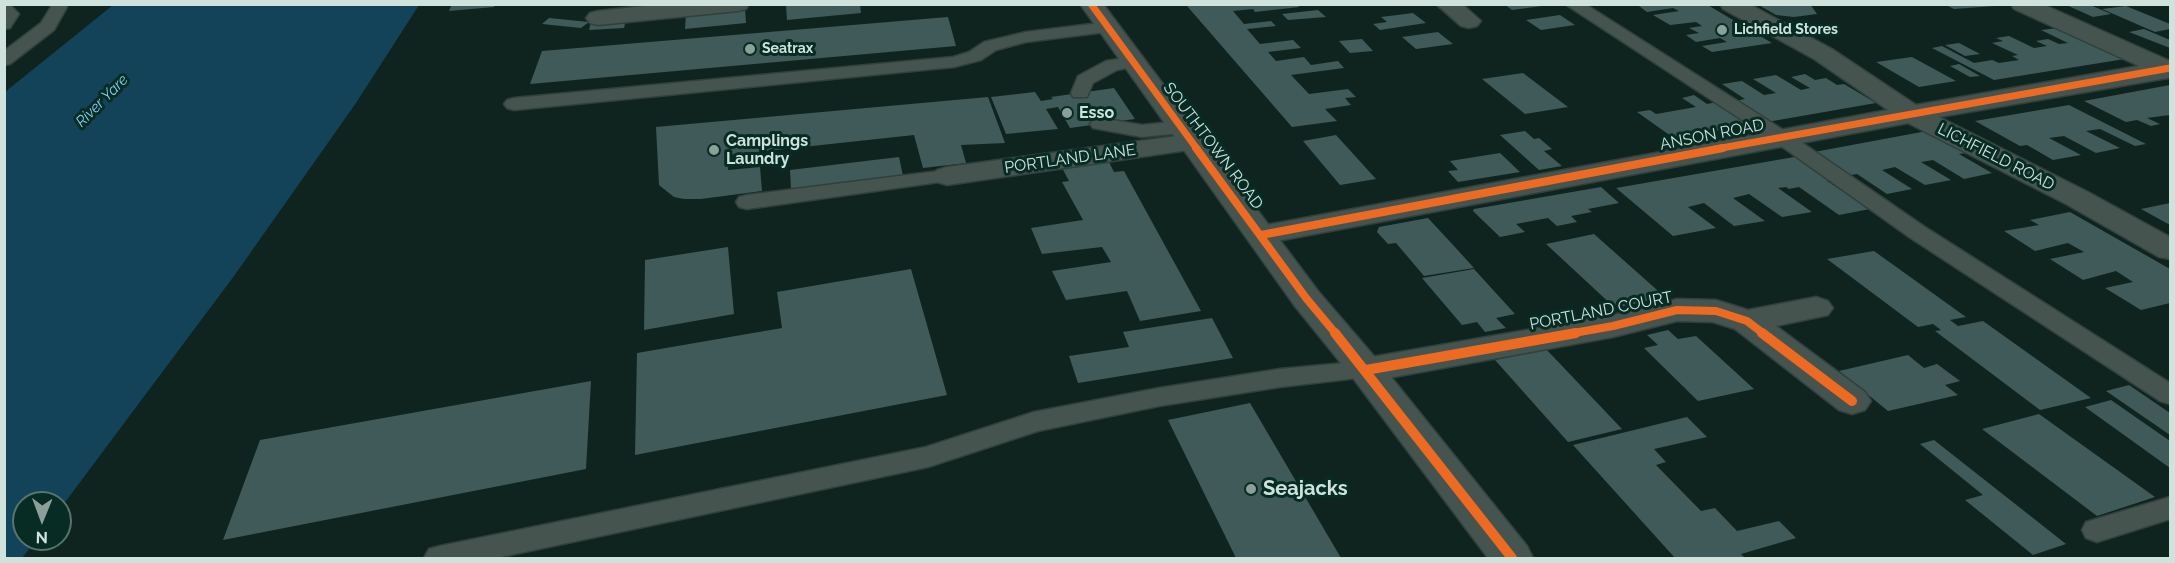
<!DOCTYPE html>
<style>
body{margin:0}
#map{position:relative;width:2175px;height:563px;overflow:hidden;background:#0f241f;font-family:Raleway,sans-serif}
canvas{display:block}
.frame{position:absolute;inset:0;border:6px solid #cfe2dc;pointer-events:none}
.north{position:absolute;left:12px;top:491px;width:60px;height:60px;box-sizing:border-box;background:#072c24;border:2px solid #57756e;border-radius:50%;rotate:181deg;font-size:16px;font-weight:700;line-height:24px;text-align:center;color:#cfe2dc}
.north::after{content:'';display:block;margin:auto;width:21px;height:27px;background:#8ca09a;clip-path:polygon(50% 0,100% 100%,50% 72%,0 100%)}
</style>
<div id="map">
<canvas width="2175" height="563"></canvas>
<div class="frame"></div>
<div class="north">N</div>
</div>
<script>
const ctx = document.querySelector('canvas').getContext('2d');
ctx.lineJoin = 'round';
function paint(path, color) { ctx.fillStyle = color; ctx.fill(path, 'evenodd'); }
const poly = rows => new Path2D(rows.map(r => 'M' + r).join(''));
function stroke(path, color, width, dash) { ctx.strokeStyle = color; ctx.lineWidth = width; ctx.lineCap = dash ? 'butt' : 'round'; ctx.setLineDash(dash || []); ctx.stroke(path); }
function drawText(font, color, halo, rows, align = 'center') {
  ctx.font = font + ' Raleway,sans-serif'; ctx.lineWidth = 6; ctx.setLineDash([]); ctx.textBaseline = 'middle'; ctx.strokeStyle = halo; ctx.fillStyle = color; for (const [text, x, y, turn = 0] of rows) {
    ctx.save(); ctx.translate(x, y); ctx.rotate((+turn || 0) * Math.PI / 180); ctx.textAlign = isNaN(turn) ? turn : align; if (halo) ctx.strokeText(text, 0, 0); ctx.fillText(text, 0, 0); ctx.restore();
  }
}
const water = poly([
 [113,5,419,5,356,103,234,276,60,509,60,503,24,503,24,539,37,539,22,558,5,558,5,92]
]);
const building = poly([
 [452,4,495,4,494,7,449,11],
 [1195,4,1297,4,1299,7,1255,12,1253,9,1233,11,1244,24,1271,21,1276,26,1247,29,1260,44,1293,40,1301,48,1268,52,1276,61,1304,57,1311,65,1338,61,1344,68,1291,75,1309,94,1348,89,1356,97,1345,98,1351,105,1325,109,1337,121,1292,127,1187,6],
 [1504,4,1542,4,1542,6,1512,10],
 [1653,4,1706,4,1772,43,1712,52,1702,46,1727,42,1720,38,1696,42,1686,35,1699,33,1689,28,1702,26,1696,22,1670,25,1653,15,1679,11,1673,8,1647,12,1639,6],
 [1757,4,1810,4,1817,14,1794,17,1776,15],
 [1944,4,1995,4,1995,6,1954,9],
 [2064,4,2088,4,2111,14,2093,17],
 [786,5,860,5,861,13,787,20],
 [2126,6,2170,24,2170,29,2155,32,2102,9],
 [745,8,746,23,685,29,686,13],
 [1318,10,1326,17,1288,20,1282,14],
 [1413,13,1426,23,1380,30,1373,24,1387,22,1381,17],
 [1560,15,1575,25,1541,30,1526,20],
 [948,17,956,46,530,84,542,51],
 [549,18,589,22,581,28,542,24],
 [626,20,624,28,589,30,591,22],
 [2058,28,2131,58,1994,80,1932,48,1942,46,1974,63,1992,60,1999,63,2019,60,2012,56,2018,55,1992,43,2003,41,1996,38,2009,36,2034,48,2047,46,2036,41,2048,39,2059,44,2068,43,2041,30],
 [2144,29,2170,40,2170,48,2129,32],
 [1438,32,1453,44,1416,49,1402,37],
 [1362,39,1373,51,1350,53,1339,41],
 [1959,43,1980,54,1965,56,1945,45],
 [1912,57,1956,81,1919,87,1876,62],
 [1959,64,1980,76,1970,77,1950,66],
 [1523,73,1568,107,1525,114,1482,79],
 [1805,74,1815,80,1826,78,1837,85,1844,84,1876,103,1767,122,1735,101,1745,99,1722,84,1742,81,1764,95,1776,93,1753,79,1776,75,1801,90,1810,88,1791,77],
 [2170,85,2170,115,2147,118,2160,124,2151,126,2137,120,2126,122,2084,101],
 [1114,88,1135,119,1070,128,1058,107,1046,109,1058,129,1006,134,991,97,1035,92,1041,101,1053,99,1051,97],
 [1694,95,1707,104,1717,102,1753,124,1675,139,1637,112,1650,110,1656,114,1696,107,1682,98],
 [988,97,1005,143,961,145,966,163,923,168,914,135,729,155,728,170,760,167,762,191,701,199,684,199,674,197,659,185,656,127],
 [2069,105,2146,144,2135,146,2100,129,2086,131,2120,148,2096,153,2064,136,2049,138,2081,155,2053,160,2027,145,2020,146,1975,121],
 [1525,131,1534,139,1539,138,1552,149,1544,151,1562,166,1539,170,1500,135],
 [1927,131,1966,153,1959,154,1992,173,1964,179,1933,160,1921,162,1951,180,1925,185,1895,167,1882,170,1912,189,1887,194,1857,174,1851,175,1814,152],
 [1336,135,1376,179,1340,185,1303,141],
 [1500,153,1520,172,1458,182,1448,171,1458,170,1450,161],
 [1800,156,1835,179,1827,181,1870,209,1839,215,1799,187,1789,189,1786,187,1778,188,1812,212,1782,217,1749,194,1733,198,1765,221,1734,226,1704,203,1688,207,1716,228,1673,236,1616,188],
 [899,157,903,176,791,189,790,170],
 [1107,158,1114,172,1124,171,1201,311,1140,321,1127,291,1066,300,1052,271,1111,262,1102,247,1042,254,1031,228,1083,220,1062,182,1069,181,1060,164],
 [1601,187,1619,203,1588,209,1592,212,1571,216,1577,222,1557,226,1548,218,1516,224,1525,232,1500,237,1473,211,1474,209],
 [2170,203,2170,225,2141,209],
 [2070,212,2170,269,2170,303,2141,310,2105,288,2133,282,2116,271,2083,280,2050,259,2084,252,2068,243,2035,251,2004,231,2039,225,2030,220],
 [1428,218,1454,246,1474,268,1424,276,1396,243,1388,244,1377,232,1379,227],
 [1594,234,1665,297,1615,308,1546,244],
 [728,247,734,314,644,330,645,260],
 [1874,251,1966,317,1950,320,1958,326,1983,321,2091,398,2040,410,1935,331,1941,330,1933,324,1918,327,1827,259],
 [911,269,947,395,635,455,637,353,782,328,777,292],
 [1474,269,1515,314,1496,318,1506,328,1485,332,1477,322,1462,325,1422,278],
 [1212,318,1233,358,1078,383,1069,356,1129,347,1123,332],
 [1668,330,1678,339,1696,336,1754,389,1698,401,1644,348,1658,345,1647,335],
 [1546,349,1622,429,1568,442,1495,360],
 [1908,355,1924,368,1937,364,1960,381,1945,385,1958,395,1888,411,1839,371],
 [591,381,586,469,223,540,260,440],
 [2129,385,2170,413,2170,435,2106,391],
 [2111,400,2170,441,2170,468,2085,407],
 [1250,403,1341,558,1236,558,1168,420],
 [2039,414,2155,497,2097,516,1982,429],
 [1687,417,1707,437,1654,449,1666,462,1656,465,1701,511,1715,508,1737,531,1779,521,1796,538,1741,554,1745,558,1675,558,1573,445],
 [1934,440,2066,544,2033,555,1965,500,1983,495,1920,444]
]);
const lane = poly([
 [4,4,10,5,19,14,10,28,4,29,4,4],
 [49,4,66,4,67,7,54,30,10,64,4,65,4,51,41,23,51,7,49,4],
 [1565,4,1585,4,1788,133,1925,227,2170,383,2170,404,2160,401,1909,237,1774,141,1565,4],
 [1108,22,1114,23,1117,27,1114,31,1026,42,996,50,981,60,954,67,514,110,507,108,504,104,507,100,514,98,953,57,969,52,984,42,1026,32,1108,22],
 [1131,57,1137,58,1140,62,1137,66,1117,70,1093,83,1087,97,1073,97,1071,93,1078,76,1106,61,1131,57],
 [1100,118,1142,125,1181,121,1188,123,1191,127,1188,131,1181,133,1142,137,1093,128,1090,124,1093,120,1100,118],
 [947,170,954,172,958,176,954,180,747,209,739,207,736,202,739,197,747,195,947,170],
 [1366,361,1375,364,1379,370,1375,376,1280,387,1159,406,1038,431,928,467,496,558,424,558,429,549,440,546,926,447,1034,412,1159,388,1280,369,1366,361],
 [2170,497,2170,519,2097,542,2086,538,2082,530,2086,522,2170,497]
]);
const street = poly([
 [664,4,749,4,746,9,738,11,598,25,590,23,586,18,590,13,598,11,664,4],
 [1436,4,1462,4,1481,21,1477,26,1469,28,1461,26,1436,4],
 [1720,4,1749,4,1832,49,1916,105,2139,66,2014,9,2011,4,2042,4,2170,61,2170,77,2168,78,1939,117,2088,192,2170,237,2170,259,2159,257,2066,204,1908,123,1261,244,1250,242,1245,235,1250,228,1261,226,1888,110,1814,59,1723,9,1720,4],
 [1192,134,1202,136,1206,142,1202,148,947,185,937,182,932,176,937,170,947,167,1192,134],
 [1816,297,1828,301,1833,308,1828,315,1776,326,1865,392,1871,401,1865,410,1852,414,1839,410,1735,329,1713,322,1677,321,1613,337,1366,382,1353,378,1348,370,1353,362,1366,358,1613,315,1677,299,1716,300,1748,310,1816,297]
]);
const secondary = poly([
 [1080,4,1103,4,1318,291,1379,362,1527,546,1533,558,1488,558,1353,378,1294,305,1080,4]
]);
const cyclewayFar2 = poly([
 [1091,4,1197,149],
 [1716,149,2170,68]
]);
const cyclewayFar1 = poly([
 [1196,148,1306,298,1336,334],
 [1261,235,1723,148],
 [1568,334,1613,326,1677,310,1716,311,1747,321,1764,334]
]);
const cycleway = poly([
 [1335,333,1512,558],
 [1762,333,1852,401],
 [1366,370,1576,333]
]);
const markers = [
 [1722,30,6,"#8ca09a"],
 [750,49,6,"#8ca09a"],
 [1067,113,6,"#8ca09a"],
 [714,150,6,"#8ca09a"],
 [1251,489,6,"#8ca09a"]
];
const farPoinames = [
 ["Lichfield Stores",1734,30],
 ["Seatrax",762,49]
];
const farWaternames = [
 ["River Yare",102,101,-45]
];
const poiNames = [
 ["Esso",1079,113],
 ["Camplings",726,141],
 ["Laundry",726,159]
];
const streetNames = [
 ["ANSON ROAD",1712,135,-11],
 ["SOUTHTOWN ROAD",1213,146,53],
 ["LICHFIELD ROAD",1996,157,27],
 ["PORTLAND LANE",1070,159,-8],
 ["PORTLAND COURT",1601,311,-11]
];
const nearPoinames = [
 ["Seajacks",1263,489]
];
paint(water, '#134358');
paint(building, '#3f5a59');
stroke(lane, '#31403c', 3);
stroke(street, '#31403c', 3);
stroke(secondary, '#31403c', 3);
paint(lane, '#45544f');
paint(street, '#45544f');
paint(secondary, '#45544f');
stroke(cyclewayFar2, '#ed6a23', 7);
stroke(cyclewayFar1, '#ed6a23', 8);
stroke(cycleway, '#ed6a23', 10);
for (const [x, y, r, color] of markers) { const dot = new Path2D(); dot.arc(x, y, r, 0, 2 * Math.PI); ctx.fillStyle = color; ctx.fill(dot); stroke(dot, '#072c24', 2); }
drawText('bold 14px', '#cfe2dc', '#072c24', farPoinames, 'left');
drawText('italic 15px', '#89d0f8', '#072c24', farWaternames);
drawText('bold 16px', '#cfe2dc', '#072c24', poiNames, 'left');
drawText('16px', '#cfe2dc', '#072c24', streetNames);
drawText('bold 20px', '#cfe2dc', '#072c24', nearPoinames, 'left');
</script>
